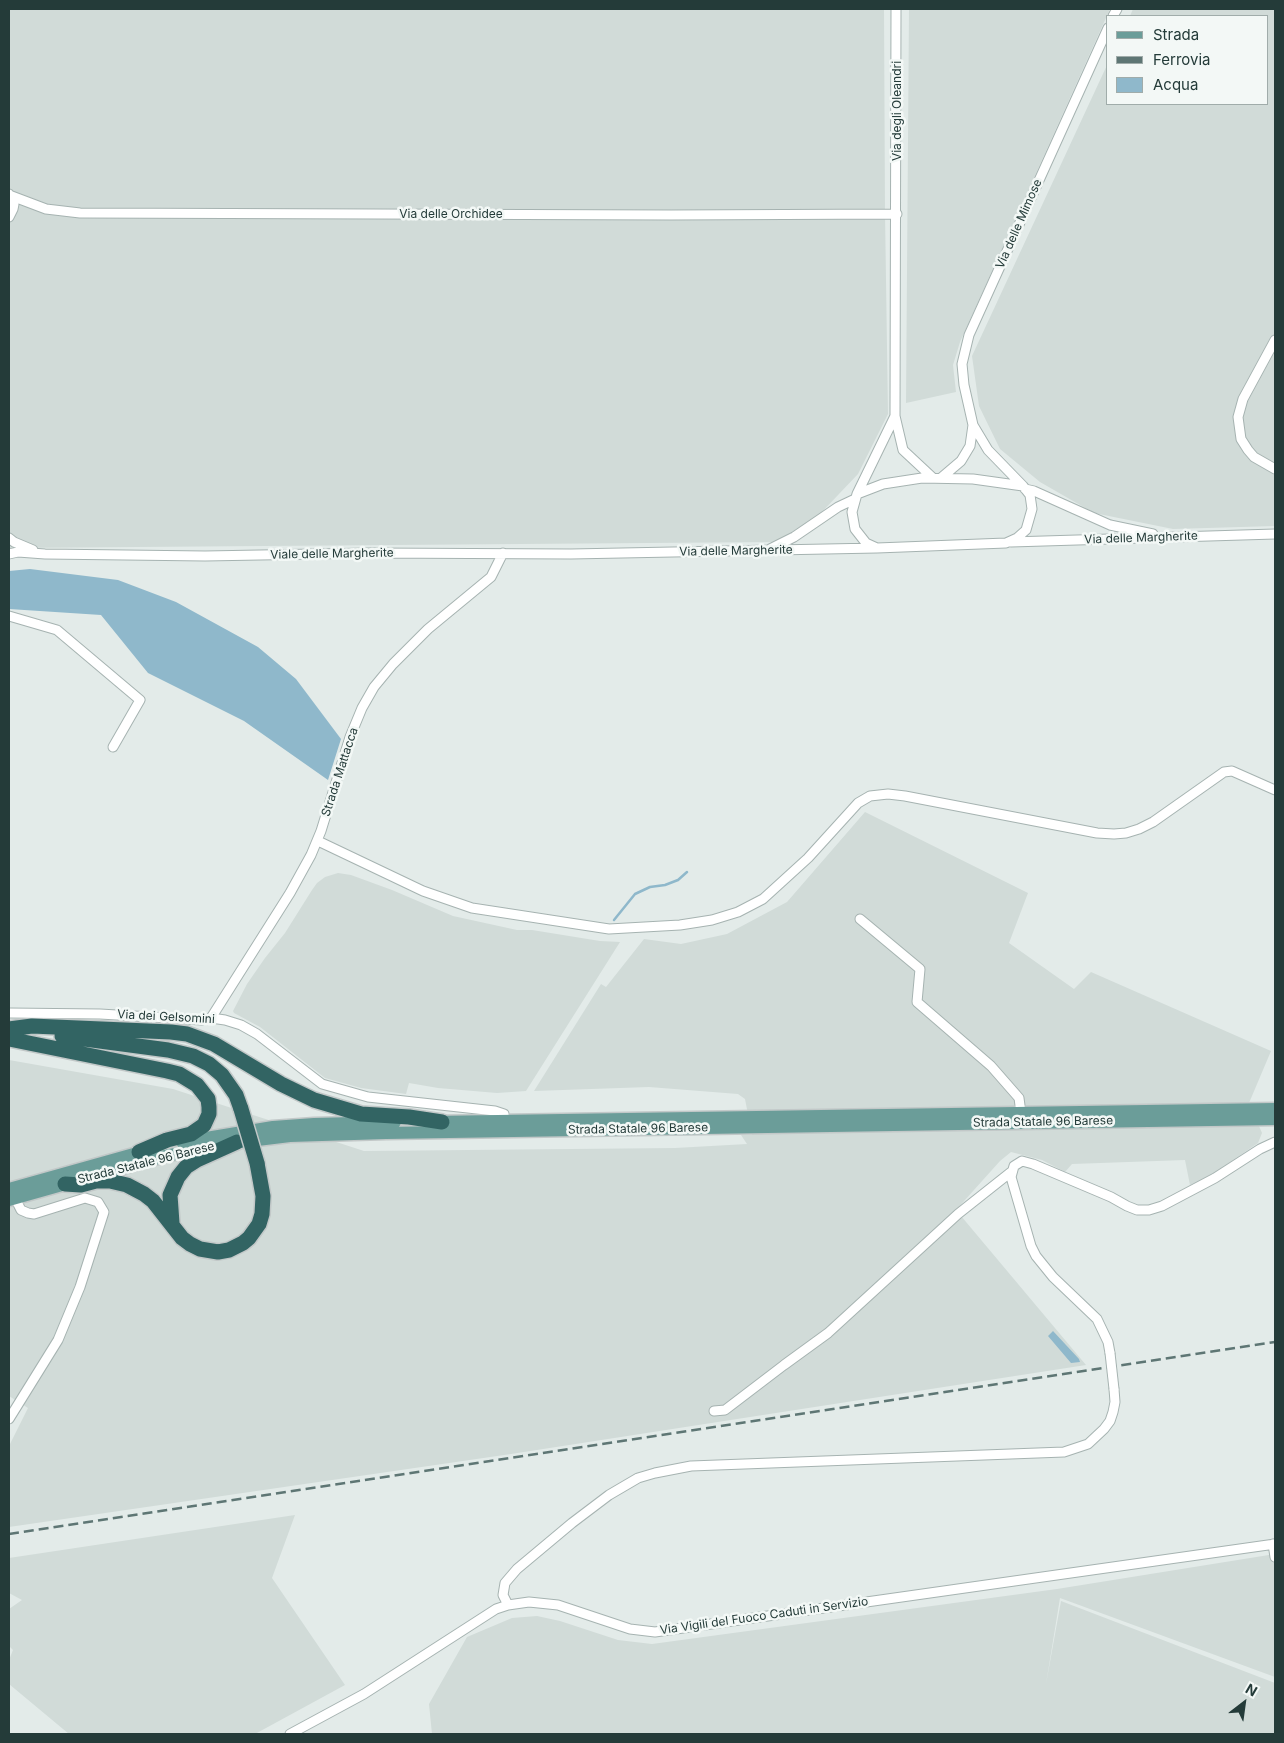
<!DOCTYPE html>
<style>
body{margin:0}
#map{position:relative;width:1284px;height:1743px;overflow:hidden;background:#e3ebe9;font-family:Inter,sans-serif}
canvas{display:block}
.frame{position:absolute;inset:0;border:10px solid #243b39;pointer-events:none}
.legend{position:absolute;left:1106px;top:15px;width:162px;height:90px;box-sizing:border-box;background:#f3f8f6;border:1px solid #a0acaa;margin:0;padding:6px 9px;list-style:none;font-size:15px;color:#243b39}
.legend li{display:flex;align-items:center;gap:10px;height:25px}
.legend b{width:25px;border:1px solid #a0acaa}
.north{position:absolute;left:1219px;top:1678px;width:50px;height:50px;-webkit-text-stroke:4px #f3f8f6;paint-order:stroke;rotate:30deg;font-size:14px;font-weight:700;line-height:20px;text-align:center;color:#243b39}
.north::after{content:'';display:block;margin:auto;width:18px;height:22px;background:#243b39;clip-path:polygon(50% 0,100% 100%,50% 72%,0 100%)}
</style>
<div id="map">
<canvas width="1284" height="1743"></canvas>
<div class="frame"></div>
<ul class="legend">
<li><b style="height:6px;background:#6b9d99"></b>Strada</li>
<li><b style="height:6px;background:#5e7674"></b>Ferrovia</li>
<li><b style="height:14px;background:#8fb8cb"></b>Acqua</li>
</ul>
<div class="north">N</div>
</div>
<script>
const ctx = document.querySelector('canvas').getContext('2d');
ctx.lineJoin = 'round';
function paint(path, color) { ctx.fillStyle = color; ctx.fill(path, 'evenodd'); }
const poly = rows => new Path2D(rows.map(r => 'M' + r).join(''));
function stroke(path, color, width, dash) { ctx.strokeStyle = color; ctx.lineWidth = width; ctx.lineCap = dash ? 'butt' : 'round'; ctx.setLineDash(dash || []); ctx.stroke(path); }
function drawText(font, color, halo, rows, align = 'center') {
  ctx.font = font + ' Inter,sans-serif'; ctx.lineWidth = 5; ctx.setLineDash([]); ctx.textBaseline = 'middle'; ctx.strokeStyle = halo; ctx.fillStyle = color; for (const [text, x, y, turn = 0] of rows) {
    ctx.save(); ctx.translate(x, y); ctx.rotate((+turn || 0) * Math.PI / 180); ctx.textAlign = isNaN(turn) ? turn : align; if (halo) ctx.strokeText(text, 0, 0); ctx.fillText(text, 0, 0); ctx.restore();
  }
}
const built = poly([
 [9,9,884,9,885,213,888,414,858,474,819,515,776,542,9,548],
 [909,9,1110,9,960,342,953,365,956,392,906,403],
 [1133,9,1275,9,1275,526,1173,529,1094,513,1040,482,1000,449,979,406,972,356,1108,63,1108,104,1268,104,1268,16,1130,16],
 [865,812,1028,893,1009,943,1074,989,1091,972,1271,1051,1249,1103,1262,1133,1258,1143,1210,1176,1190,1185,1185,1160,1072,1164,1065,1172,1042,1160,1011,1152,1000,1161,956,1210,1086,1365,511,1454,9,1527,9,1446,28,1408,9,1396,9,1060,173,1089,364,1151,675,1148,747,1144,741,1135,752,1135,745,1099,738,1094,649,1087,534,1091,601,984,606,987,644,939,681,944,727,934,787,902],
 [338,873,351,875,392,890,453,916,517,930,532,930,600,941,620,942,526,1091,497,1093,438,1088,409,1083,406,1094,361,1088,325,1078,260,1027,234,1013,233,1011,247,984,265,958,285,933,312,890,317,883,325,877],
 [295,1515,272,1578,345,1685,255,1734,69,1734,9,1684,9,1660,13,1650,9,1646,9,1609,22,1600,9,1593,9,1558],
 [1275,1554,1275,1677,1060,1598,1046,1684,1061,1601,1275,1683,1275,1734,432,1734,429,1704,467,1637,512,1618,537,1616,560,1621,618,1640,652,1644,1057,1589]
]);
const water = poly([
 [30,569,118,580,176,602,258,647,296,679,341,739,328,780,244,721,148,673,101,615,9,609,9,571],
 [1053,1331,1079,1359,1080,1362,1071,1363,1048,1336]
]);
const stream = poly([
 [614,920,635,894,650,887,665,885,678,880,687,872]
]);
const street = poly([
 [896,9,895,416,903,450,933,478],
 [1113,16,1117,9],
 [9,194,14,204,13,209,9,217],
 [9,195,46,209,80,213,671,215,897,214],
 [1275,340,1243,399,1238,417,1241,439,1248,450,1254,457,1275,469],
 [895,416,857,494,852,512,855,529,866,543,877,548,1006,543,1017,538,1026,530,1032,509,1030,495,1023,486,988,450,973,425,964,385,962,364,969,335,1108,28],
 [941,478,961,461,970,446,973,425],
 [1025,489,1034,491,1110,525,1153,534],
 [857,494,883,484,922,478,973,479,1023,486],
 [9,538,14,542,33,550],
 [1011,542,1275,534],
 [770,549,794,537,838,507,855,499],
 [9,554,18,552,45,554,205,556,371,553,571,554,877,548],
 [9,616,57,630,140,700,113,747],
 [318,841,423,891,472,908,609,929,680,925,712,920,738,912,763,899,808,858,858,803,870,796,888,794,905,796,1097,833,1114,834,1126,833,1139,829,1153,822,1224,772,1232,771,1275,790],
 [860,919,920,969,917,1002,991,1066,1019,1098,1021,1113],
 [9,1013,100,1014,202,1020,211,1018,225,1020,241,1025,257,1034,322,1084,368,1097,495,1111,504,1114,504,1121],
 [211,1018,290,893,311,855,321,831,350,737,362,708,374,687,393,664,428,629,491,577,503,553],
 [1110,1353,1108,1342,1097,1319,1053,1277,1036,1256,1031,1246,1011,1177,1014,1166,1022,1161,1033,1164,1111,1197,1127,1206,1137,1210,1149,1210,1162,1206,1215,1178,1260,1149,1275,1142],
 [714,1411,725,1410,784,1365,828,1333,958,1214,1011,1172],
 [9,1419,58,1340,80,1287,104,1212,98,1202,85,1198,34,1214,28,1213,21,1210,15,1198],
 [1273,1544,1275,1557],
 [508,1605,503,1595,505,1583,517,1569,572,1523,609,1495,638,1478,655,1473,691,1466,1064,1452,1088,1444,1104,1429,1110,1421,1113,1412,1115,1402,1114,1389],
 [290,1734,364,1694,496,1609,508,1605,529,1602,558,1605,630,1629,655,1632,1275,1544]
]);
const primary = poly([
 [433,1122,1275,1109],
 [182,1142,273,1127,314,1124,395,1122],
 [241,1142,290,1136,386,1133,1275,1119],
 [9,1189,148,1150],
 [9,1200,165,1156,222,1145]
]);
const highway = poly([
 [9,1029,32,1026,171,1032,187,1034,214,1044,281,1084,314,1100,361,1114,409,1117,442,1122],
 [62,1036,168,1050,193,1056,209,1064,222,1075,236,1095,241,1109],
 [9,1039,167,1071,179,1074,197,1085,208,1099,209,1107,209,1114,204,1125,191,1134,167,1140,139,1152],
 [65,1184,81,1185,96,1181,110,1181,127,1185,144,1194,153,1201,182,1238,190,1244,200,1249,218,1252,229,1250,243,1243,249,1238,259,1224,262,1214,263,1196,257,1163],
 [172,1223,170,1195,178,1177,186,1167,197,1160,237,1142]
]);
const rail = poly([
 [9,1534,1275,1342]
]);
const streetBridge = poly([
 [1110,1353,1114,1389]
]);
const highwayBridge = poly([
 [241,1109,257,1163]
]);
const streetNames = [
 ["Via degli Oleandri",897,111,-90],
 ["Via delle Orchidee",451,214],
 ["Via delle Mimose",1019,224,-66],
 ["Via delle Margherite",1141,538,-2],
 ["Via delle Margherite",736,551,-1],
 ["Viale delle Margherite",332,554,-1],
 ["Strada Mattacca",340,772,-72],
 ["Via dei Gelsomini",166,1017,3],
 ["Strada Statale 96 Barese",1043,1122,-1],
 ["Strada Statale 96 Barese",638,1129,-1],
 ["Strada Statale 96 Barese",146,1163,-14],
 ["Via Vigili del Fuoco Caduti in Servizio",764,1616,-8]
];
paint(built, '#d1dbd8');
paint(water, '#8fb8cb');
stroke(stream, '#8fb8cb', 2.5);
stroke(street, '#a6b3b1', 11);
stroke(primary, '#c2c8c8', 15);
stroke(highway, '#c2c8c8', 18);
stroke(street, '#fff', 9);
stroke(primary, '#6b9d99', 12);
stroke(highway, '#326463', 15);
stroke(rail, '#5e7674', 2.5, [10, 5]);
stroke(streetBridge, '#a6b3b1', 11, []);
stroke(highwayBridge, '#c2c8c8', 18, []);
stroke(streetBridge, '#fff', 9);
stroke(highwayBridge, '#326463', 15);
drawText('12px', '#243b39', '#f3f8f6', streetNames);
</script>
